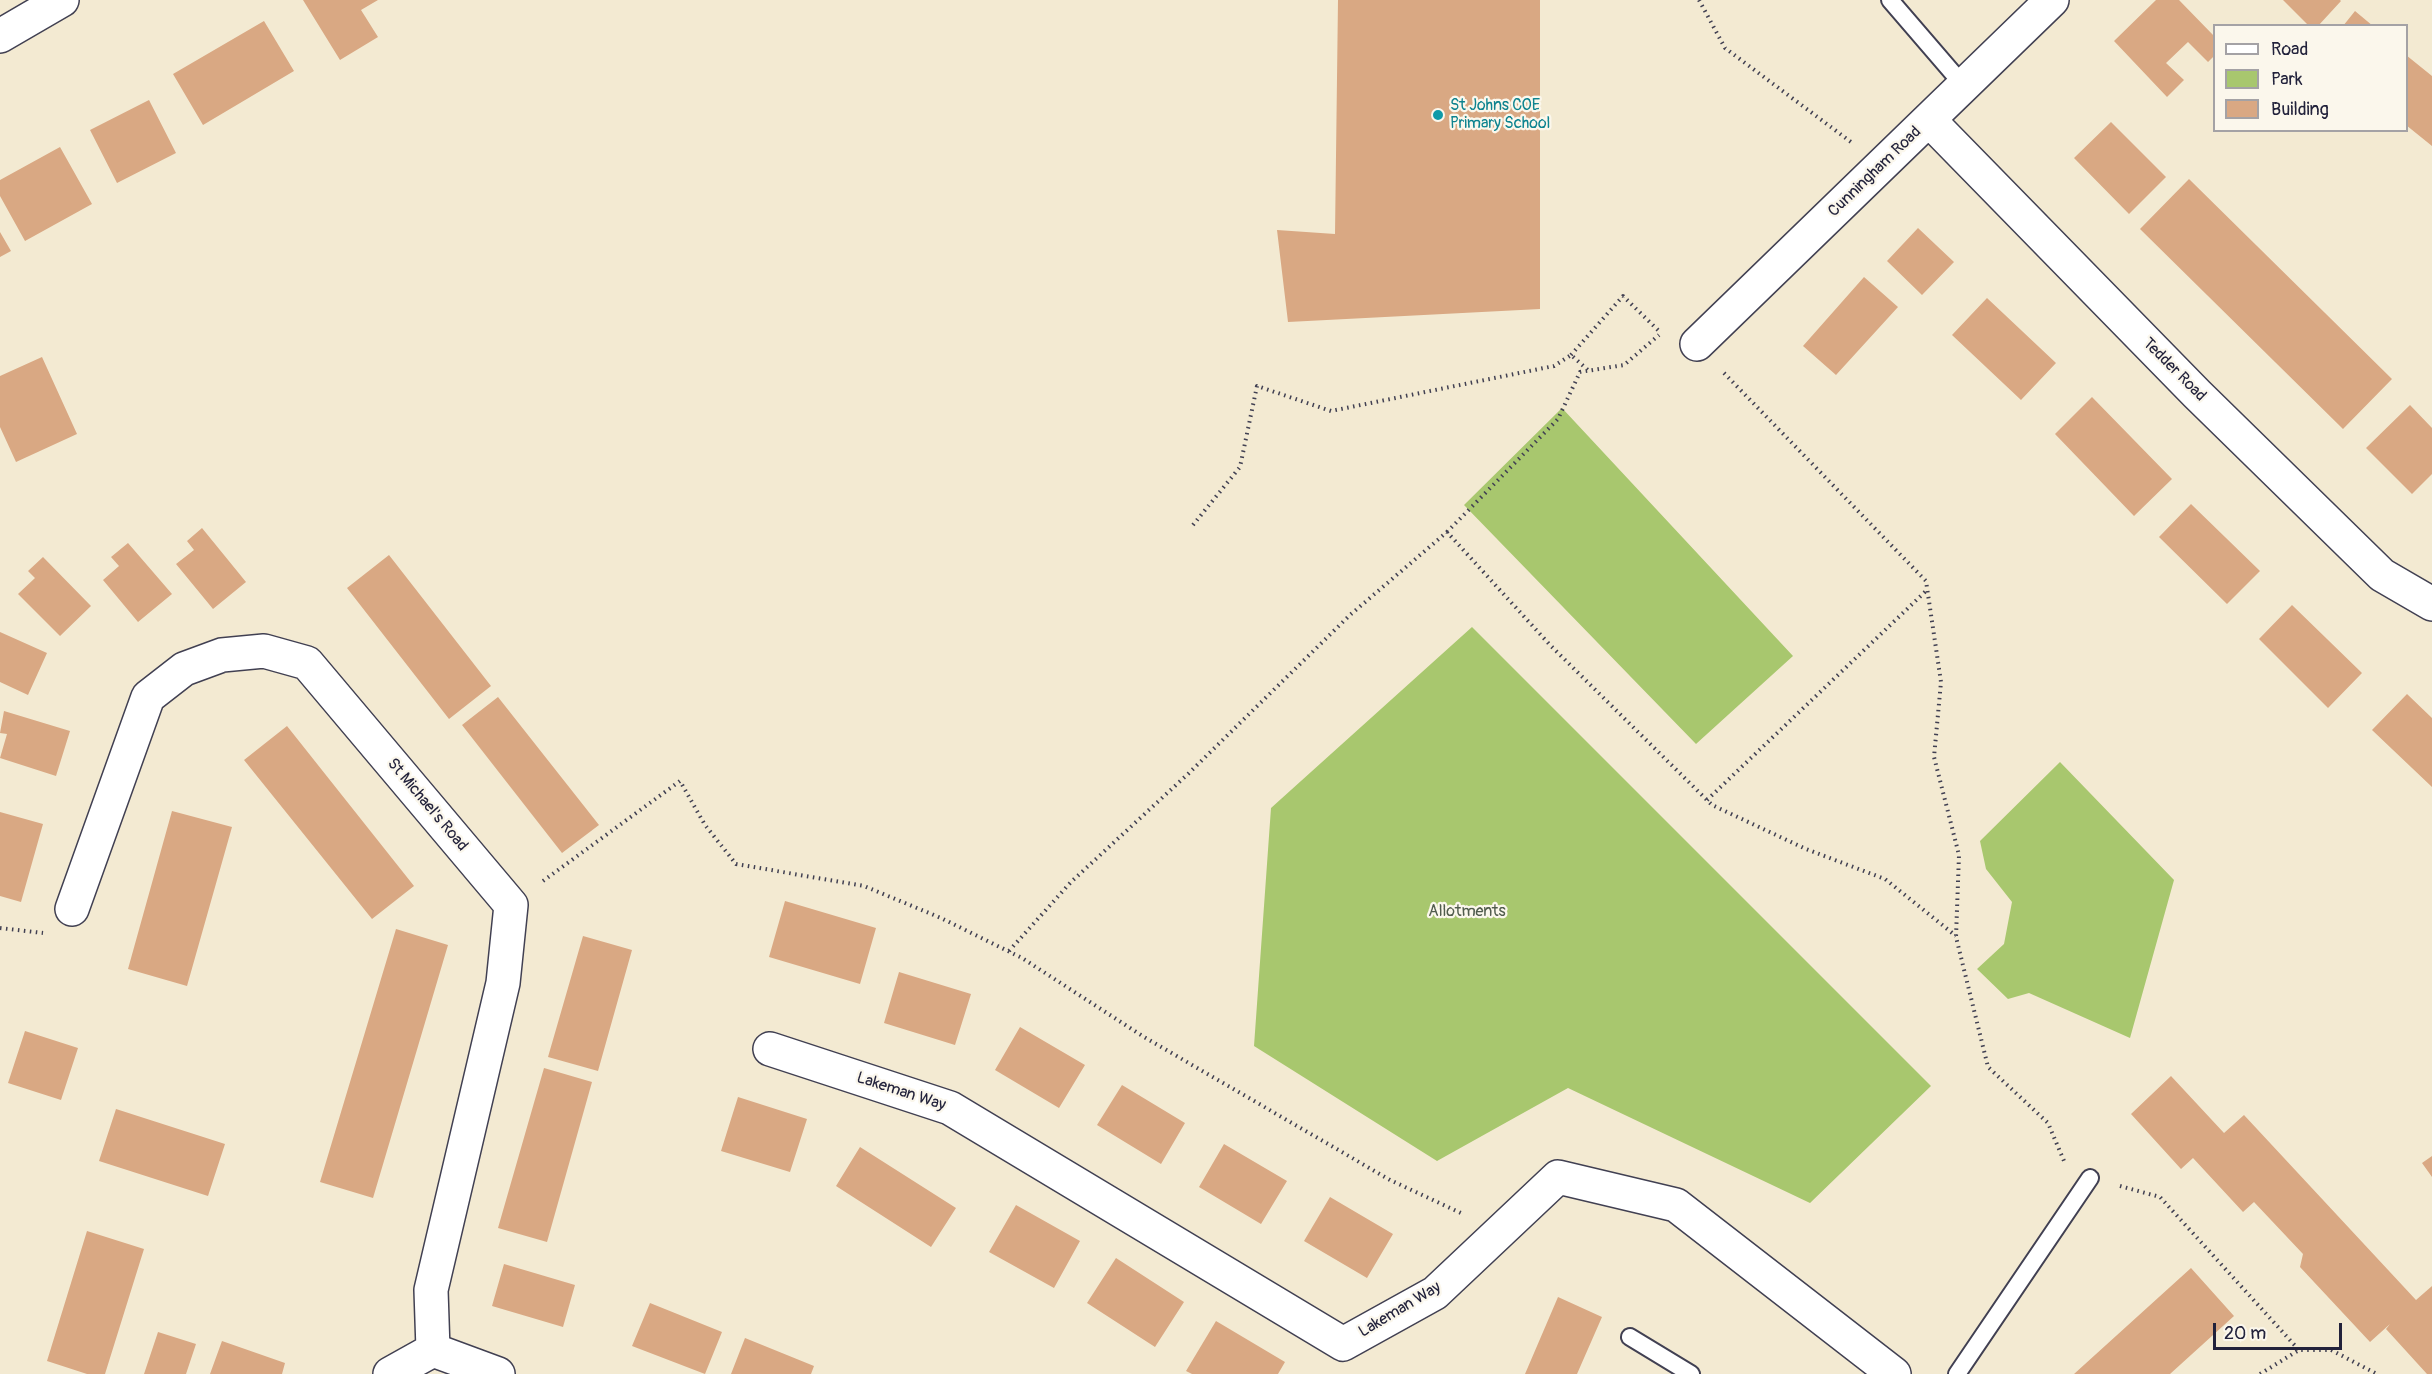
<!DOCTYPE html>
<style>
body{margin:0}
#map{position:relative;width:2432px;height:1374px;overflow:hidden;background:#f3ead2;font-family:Pangolin,sans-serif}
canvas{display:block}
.legend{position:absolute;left:2213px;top:24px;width:195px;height:108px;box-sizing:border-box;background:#fbf7ec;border:2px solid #a4a2a5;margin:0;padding:8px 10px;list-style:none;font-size:18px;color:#22223b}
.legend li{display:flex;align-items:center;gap:12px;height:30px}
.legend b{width:30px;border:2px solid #a4a2a5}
.scale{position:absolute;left:2213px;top:1323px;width:129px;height:27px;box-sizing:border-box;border:3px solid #22223b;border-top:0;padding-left:8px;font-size:18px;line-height:21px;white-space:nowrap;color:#22223b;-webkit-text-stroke:4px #fbf7ec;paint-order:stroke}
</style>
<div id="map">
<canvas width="2432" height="1374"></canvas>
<ul class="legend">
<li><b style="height:8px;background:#fff"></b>Road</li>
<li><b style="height:16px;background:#a8c76e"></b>Park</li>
<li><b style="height:16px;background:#d9a883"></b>Building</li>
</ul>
<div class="scale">20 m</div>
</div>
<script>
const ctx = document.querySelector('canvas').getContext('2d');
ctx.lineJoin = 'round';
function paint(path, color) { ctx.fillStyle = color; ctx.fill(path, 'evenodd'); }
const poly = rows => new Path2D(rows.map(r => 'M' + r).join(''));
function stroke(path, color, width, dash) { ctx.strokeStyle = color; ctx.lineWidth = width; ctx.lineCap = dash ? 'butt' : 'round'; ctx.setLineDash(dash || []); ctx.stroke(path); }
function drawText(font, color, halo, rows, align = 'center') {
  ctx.font = font + ' Pangolin,sans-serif'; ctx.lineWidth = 4.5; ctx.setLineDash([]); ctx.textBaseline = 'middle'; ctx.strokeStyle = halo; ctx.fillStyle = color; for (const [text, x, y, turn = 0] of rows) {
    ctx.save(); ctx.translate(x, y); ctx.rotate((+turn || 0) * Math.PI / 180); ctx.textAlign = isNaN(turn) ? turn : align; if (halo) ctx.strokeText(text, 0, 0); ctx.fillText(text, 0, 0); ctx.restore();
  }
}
const green = poly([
 [1562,408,1793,656,1696,744,1464,505],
 [1472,627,1931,1086,1810,1203,1568,1088,1437,1161,1254,1046,1271,808],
 [2060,762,2174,880,2130,1038,2029,993,2008,999,1977,969,2004,944,2012,902,1986,869,1980,841]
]);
const building = poly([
 [303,0,378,0,361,10,378,37,340,60],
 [1338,0,1540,0,1540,309,1288,322,1277,230,1335,234],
 [2156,0,2179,0,2214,36,2214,56,2208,62,2188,42,2166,63,2184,80,2167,97,2114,41],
 [2283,0,2340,0,2341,1,2318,26,2309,26],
 [2355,11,2373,26,2343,26],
 [264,21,294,71,203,125,173,74],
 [2406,55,2432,76,2432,146,2406,125],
 [149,100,176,153,117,183,90,130],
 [2111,122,2166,177,2129,214,2074,158],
 [60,147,92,204,25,241,0,196,0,180],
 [2189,179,2392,379,2343,429,2140,229],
 [1918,228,1954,262,1922,295,1887,261],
 [0,232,11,251,0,257],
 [1864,277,1898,307,1836,375,1803,346],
 [1987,298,2056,363,2021,400,1952,335],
 [42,357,77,434,16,462,0,427,0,376],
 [2092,397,2172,479,2134,516,2055,434],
 [2410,405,2432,428,2432,474,2412,494,2366,448],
 [2191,504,2260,571,2227,604,2159,537],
 [202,528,246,582,213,609,176,564,194,550,187,541],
 [128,543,172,594,138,622,103,580,119,566,111,557],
 [389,555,491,686,449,719,347,588],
 [43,557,91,606,60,636,18,594,35,578,28,571],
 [2292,605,2362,673,2328,708,2259,639],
 [0,632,47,653,28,695,0,682],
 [2407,694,2432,718,2432,787,2372,730],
 [498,697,599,825,562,853,462,725],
 [4,711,70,731,56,776,0,758,7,734,0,733],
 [287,726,414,886,372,919,244,760],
 [172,811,232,827,187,986,128,969],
 [0,812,43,824,21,902,0,896],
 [785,901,876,928,860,984,769,957],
 [396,929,448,945,373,1198,320,1182],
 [583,936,632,950,598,1071,548,1057],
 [899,972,971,994,955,1045,884,1023],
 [1020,1027,1085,1065,1059,1108,995,1070],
 [25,1031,78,1048,61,1100,8,1083],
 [544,1068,592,1082,547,1242,498,1228],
 [2171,1076,2224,1133,2244,1115,2416,1300,2432,1286,2432,1374,2427,1374,2386,1329,2390,1324,2370,1342,2300,1267,2303,1254,2254,1202,2243,1212,2193,1158,2181,1169,2131,1114],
 [1122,1085,1185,1123,1161,1164,1097,1125],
 [738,1097,807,1119,790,1172,721,1151],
 [116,1109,225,1144,208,1196,99,1161],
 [1224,1144,1287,1181,1261,1224,1199,1187],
 [860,1147,956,1208,931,1247,836,1186],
 [2432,1156,2432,1177,2422,1163],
 [1330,1197,1393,1234,1367,1278,1304,1241],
 [1016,1205,1080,1241,1054,1288,989,1252],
 [87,1231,144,1249,105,1374,87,1374,47,1361],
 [1116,1258,1184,1302,1155,1347,1087,1303],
 [504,1264,575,1285,563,1327,492,1306],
 [2191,1268,2234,1316,2170,1374,2074,1374],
 [1558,1297,1602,1317,1577,1374,1525,1374],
 [650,1303,722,1332,705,1374,632,1346],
 [1216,1321,1285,1362,1278,1374,1192,1374,1186,1371],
 [158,1332,196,1344,186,1374,144,1374],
 [745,1338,814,1366,811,1374,731,1374],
 [222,1341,285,1363,282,1374,210,1374]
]);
const path = poly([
 [1699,0,1725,48,1851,142],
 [1571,355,1623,296,1661,333],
 [1724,373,1926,581,1941,682,1934,757,1959,855,1956,937,1988,1067,2048,1123,2064,1161],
 [1193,525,1240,467,1257,386,1331,411,1554,366,1571,355,1588,370],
 [1447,532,1558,419,1580,372,1624,365,1659,335],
 [1707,800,1927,590],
 [543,881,680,781,705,825,736,864,864,886,941,918,1022,958,1144,1037,1390,1180,1463,1214],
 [0,928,43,933],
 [1009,951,1071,882,1189,773,1350,615,1447,532,1550,645,1712,805,1806,849,1885,879,1956,936],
 [2120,1186,2160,1197,2299,1350],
 [2260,1374,2299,1350,2331,1350,2377,1374]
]);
const service = poly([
 [1890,0,1964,86],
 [1630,1337,1691,1374],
 [1957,1374,2090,1178]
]);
const minor = poly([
 [0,36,62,0],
 [1929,120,2197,394,2382,575,2432,604],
 [1697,344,2052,0],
 [72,909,148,697,184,669,222,655,264,651,307,663,511,905,503,983,431,1290,433,1350],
 [770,1049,950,1108,1343,1344,1435,1293,1558,1177,1676,1205,1894,1374],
 [433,1350,498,1374],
 [390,1374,433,1350]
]);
const markers = [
 [1438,115,6,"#0f9aa8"]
];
const cultureNames = [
 ["St Johns COE",1450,106],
 ["Primary School",1450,124]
];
const streetNames = [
 ["Cunningham Road",1875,172,-44],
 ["Tedder Road",2174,370,45],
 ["St Michael's Road",427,805,50],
 ["Lakeman Way",901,1092,18],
 ["Lakeman Way",1400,1310,-31]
];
const parkNames = [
 ["Allotments",1467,912]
];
paint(green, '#a8c76e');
paint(building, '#d9a883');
stroke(service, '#414052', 20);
stroke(minor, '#414052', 36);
stroke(path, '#414052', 4, [1.5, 4.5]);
stroke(service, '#fff', 16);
stroke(minor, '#fff', 33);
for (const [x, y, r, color] of markers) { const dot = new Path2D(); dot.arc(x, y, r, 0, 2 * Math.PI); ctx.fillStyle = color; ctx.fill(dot); stroke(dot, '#fbf7ec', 2); }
drawText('16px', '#0d838f', '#fbf7ec', cultureNames, 'left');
drawText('16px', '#22223b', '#fbf7ec', streetNames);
drawText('16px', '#515c4d', '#fbf7ec', parkNames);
</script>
